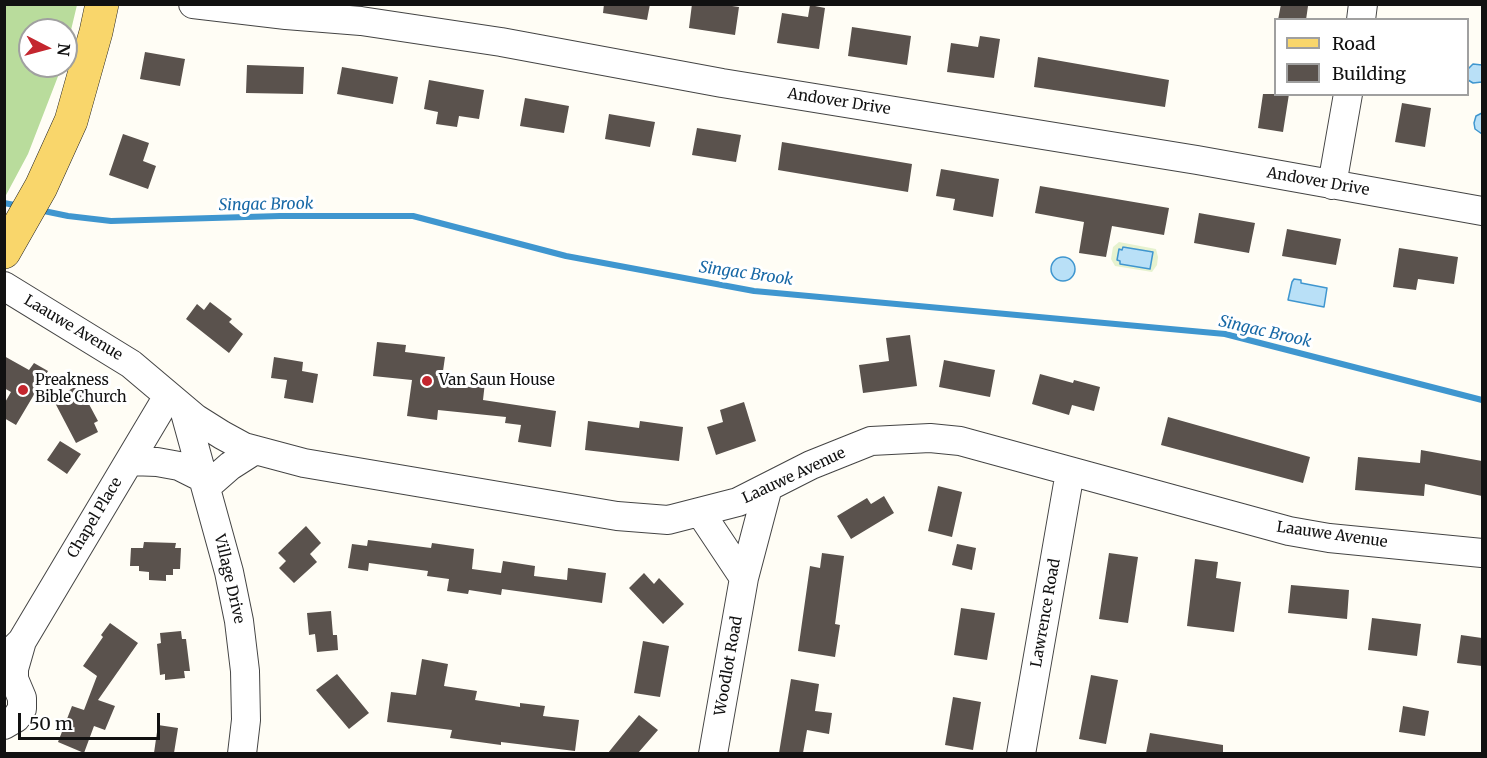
<!DOCTYPE html>
<style>
body{margin:0}
#map{position:relative;width:1487px;height:758px;overflow:hidden;background:#fffdf5;font-family:Merriweather,serif}
canvas{display:block}
.frame{position:absolute;inset:0;border:6px solid #111;pointer-events:none}
.legend{position:absolute;left:1274px;top:18px;width:195px;height:78px;box-sizing:border-box;background:#fff;border:2px solid #a0a0a0;margin:0;padding:8px 10px;list-style:none;font-size:18px;color:#111}
.legend li{display:flex;align-items:center;gap:12px;height:30px}
.legend b{width:30px;border:2px solid #a0a0a0}
.north{position:absolute;left:18px;top:18px;width:60px;height:60px;box-sizing:border-box;background:#fff;border:2px solid #a0a0a0;border-radius:50%;rotate:96deg;font-size:16px;font-weight:700;line-height:24px;text-align:center;color:#111}
.north::after{content:'';display:block;margin:auto;width:21px;height:27px;background:#c4262e;clip-path:polygon(50% 0,100% 100%,50% 72%,0 100%)}
.scale{position:absolute;left:18px;top:713px;width:142px;height:27px;box-sizing:border-box;border:3px solid #111;border-top:0;padding-left:8px;font-size:18px;line-height:21px;white-space:nowrap;color:#111;-webkit-text-stroke:4px #fff;paint-order:stroke}
</style>
<div id="map">
<canvas width="1487" height="758"></canvas>
<div class="frame"></div>
<ul class="legend">
<li><b style="height:8px;background:#f9d66b"></b>Road</li>
<li><b style="height:16px;background:#5a524d"></b>Building</li>
</ul>
<div class="north">N</div>
<div class="scale">50 m</div>
</div>
<script>
const ctx = document.querySelector('canvas').getContext('2d');
ctx.lineJoin = 'round';
function paint(path, color) { ctx.fillStyle = color; ctx.fill(path, 'evenodd'); }
const poly = rows => new Path2D(rows.map(r => 'M' + r).join(''));
function stroke(path, color, width, dash) { ctx.strokeStyle = color; ctx.lineWidth = width; ctx.lineCap = dash ? 'butt' : 'round'; ctx.setLineDash(dash || []); ctx.stroke(path); }
function drawText(font, color, halo, rows, align = 'center') {
  ctx.font = font + ' Merriweather,serif'; ctx.lineWidth = 6; ctx.setLineDash([]); ctx.textBaseline = 'middle'; ctx.strokeStyle = halo; ctx.fillStyle = color; for (const [text, x, y, turn = 0] of rows) {
    ctx.save(); ctx.translate(x, y); ctx.rotate((+turn || 0) * Math.PI / 180); ctx.textAlign = isNaN(turn) ? turn : align; if (halo) ctx.strokeText(text, 0, 0); ctx.fillText(text, 0, 0); ctx.restore();
  }
}
const forest = poly([
 [5,4,77,5,66,51,66,30,30,30,30,66,62,66,28,154,5,197]
]);
const pitch = poly([
 [1119,242,1156,249,1158,257,1157,265,1152,272,1115,266,1111,259,1113,247]
]);
const water = poly([
 [1473,64,1482,65,1482,82,1473,83,1468,80,1468,69,1473,64],
 [1482,113,1482,134,1475,129,1474,123,1476,116,1482,113],
 [1123,247,1153,252,1150,269,1120,264,1120,261,1117,260,1119,249,1122,250,1123,247],
 '1051 269a12 12 0 1 1 24 0a12 12 0 1 1-24 0Z',
 [1294,279,1301,280,1301,283,1327,288,1324,307,1288,300,1292,282,1294,279]
]);
const stream = poly([
 [4,203,20,206],
 [39,210,68,216,111,221,280,216,413,216,566,256,754,291,1225,334,1482,400]
]);
const building = poly([
 [604,4,650,4,647,20,603,13],
 [692,4,718,4,739,7,735,35,689,28],
 [1281,4,1308,6,1306,20,1278,20],
 [810,5,825,8,819,49,777,43,782,13,808,17],
 [852,27,911,36,907,65,848,56],
 [980,36,1000,39,994,78,947,72,951,43,978,47],
 [145,52,185,59,180,86,140,79],
 [1038,57,1169,80,1165,107,1034,87],
 [247,65,304,67,303,94,246,93],
 [342,67,398,77,393,104,337,94],
 [429,80,484,90,479,119,459,116,457,127,436,124,438,112,424,109],
 [1263,94,1289,94,1283,132,1258,128],
 [525,98,569,106,564,133,520,126],
 [1402,103,1431,108,1425,147,1395,142],
 [609,114,655,122,650,147,605,139],
 [697,128,741,135,736,162,692,155],
 [123,134,149,143,143,161,156,166,148,189,109,175],
 [782,142,912,164,908,192,778,170],
 [941,169,999,179,993,217,953,210,955,199,936,196],
 [1040,186,1169,208,1164,235,1112,226,1106,257,1079,253,1084,222,1035,213],
 [1199,213,1255,223,1249,253,1194,243],
 [1287,229,1341,239,1336,265,1282,256],
 [1399,248,1458,257,1454,284,1418,279,1416,290,1393,287],
 [210,302,232,319,229,322,243,334,229,353,186,319,197,304,204,310],
 [910,335,917,386,863,393,859,365,889,361,886,338],
 [377,342,406,345,405,352,445,357,442,378,485,382,483,400,556,411,551,447,518,442,521,425,505,423,506,417,438,410,437,420,407,416,412,380,373,376],
 [4,356,29,370,34,363,48,371,16,425,4,418,4,404,11,392,4,388],
 [274,357,303,362,302,371,318,374,313,403,284,398,287,380,271,378],
 [944,360,995,370,990,397,939,387],
 [1040,374,1073,383,1074,380,1100,387,1094,411,1072,405,1069,415,1032,404],
 [75,387,79,395,83,393,98,421,94,423,98,432,76,443,53,399],
 [744,402,756,441,716,455,707,427,723,422,720,410],
 [1168,417,1310,457,1303,483,1161,445],
 [588,421,639,428,640,421,683,427,679,461,585,450],
 [60,441,81,454,67,474,47,460],
 [1421,450,1482,461,1482,496,1425,484,1424,496,1355,490,1358,457,1420,463],
 [938,486,962,492,952,537,928,531],
 [884,496,894,513,851,539,837,516,867,498,871,504],
 [306,526,321,543,310,554,317,562,294,583,279,568,286,561,278,553],
 [368,540,431,548,432,543,474,549,472,569,501,573,503,561,535,566,534,576,567,580,568,568,606,573,602,603,502,589,501,595,469,590,468,594,447,591,449,579,427,576,428,571,369,563,368,571,348,568,352,544,367,546],
 [144,542,176,543,175,548,181,548,180,569,173,569,173,575,166,575,166,581,149,580,149,572,139,571,139,566,130,566,131,548,143,548],
 [957,544,976,548,972,570,952,565],
 [822,553,844,556,835,624,840,625,835,657,798,651,810,566,820,568],
 [1109,553,1138,557,1128,623,1099,619],
 [1195,559,1218,562,1216,578,1241,582,1234,632,1187,626],
 [644,573,654,584,659,578,684,604,663,624,629,588],
 [1291,585,1349,590,1347,619,1288,613],
 [961,608,995,613,987,660,954,655],
 [331,611,333,635,337,635,338,650,317,652,315,634,309,635,307,613],
 [1372,618,1421,624,1417,656,1368,650],
 [110,623,138,643,98,700,115,706,105,730,94,726,84,753,58,742,72,706,84,710,97,676,83,666,103,637,101,635],
 [181,631,182,639,186,639,190,671,184,671,185,678,165,680,165,674,160,675,157,644,161,643,160,633],
 [1461,635,1482,638,1482,666,1457,663],
 [643,641,669,646,660,697,634,693],
 [422,659,448,664,444,686,477,691,475,700,520,707,520,703,545,706,543,716,579,720,575,751,501,742,501,745,450,738,452,730,387,722,391,692,416,695],
 [337,674,369,713,349,729,316,690],
 [1091,675,1118,680,1106,744,1079,739],
 [791,679,819,684,815,711,832,713,829,734,807,730,803,753,779,753],
 [953,697,981,702,973,750,945,745],
 [1403,706,1429,711,1425,736,1399,732],
 [639,715,658,730,638,753,608,753],
 [158,725,178,728,174,753,154,753],
 [1150,733,1223,745,1223,753,1146,753]
]);
const minor = poly([
 [193,4,286,15,361,21,501,42,722,83,1197,160,1482,211],
 [1361,20,1363,4],
 [1332,185,1348,94],
 [4,286,131,364,195,418,222,435,244,447,304,463,617,516,668,520,738,502,811,465,871,441,930,438,960,441,1289,531,1329,538,1482,553],
 [184,409,229,572,239,621,245,671,246,720,242,754],
 [130,461,157,462,179,466,203,478],
 [206,487,230,466,255,450],
 [700,512,744,578],
 [4,659,22,641,168,396],
 [4,725,16,718,22,709,22,698,14,679,14,669,22,641],
 [713,754,744,578,768,487],
 [1021,754,1070,472]
]);
const major = poly([
 [4,252,41,187,71,121,96,32,102,4]
]);
const markers = [
 [427,381,6,"#c4262e"],
 [23,390,6,"#c4262e"]
];
const streetNames = [
 ["Andover Drive",839,102,9],
 ["Andover Drive",1318,182,10],
 ["Laauwe Avenue",73,328,31],
 ["Laauwe Avenue",794,476,-25],
 ["Chapel Place",95,518,-59],
 ["Laauwe Avenue",1332,535,8],
 ["Village Drive",229,579,77],
 ["Lawrence Road",1046,613,-80],
 ["Woodlot Road",729,666,-80]
];
const poiNames = [
 ["Preakness",35,381],
 ["Bible Church",35,398],
 ["Van Saun House",439,381]
];
const waterNames = [
 ["Singac Brook",266,205,-1],
 ["Singac Brook",746,274,8],
 ["Singac Brook",1265,332,13]
];
paint(forest, '#b9dc9c');
paint(pitch, '#e6f2cf');
paint(water, '#b9e0f7');
stroke(water, '#3f96cf', 1.5);
stroke(stream, '#3f96cf', 6);
paint(building, '#5a524d');
stroke(minor, '#444', 30);
stroke(major, '#222', 34);
stroke(minor, '#fff', 28);
stroke(major, '#f9d66b', 33);
for (const [x, y, r, color] of markers) { const dot = new Path2D(); dot.arc(x, y, r, 0, 2 * Math.PI); ctx.fillStyle = color; ctx.fill(dot); stroke(dot, '#fff', 2); }
drawText('15px', '#111', '#fff', streetNames);
drawText('15px', '#111', '#fff', poiNames, 'left');
drawText('italic 16px', '#1768a6', '#fff', waterNames);
</script>
